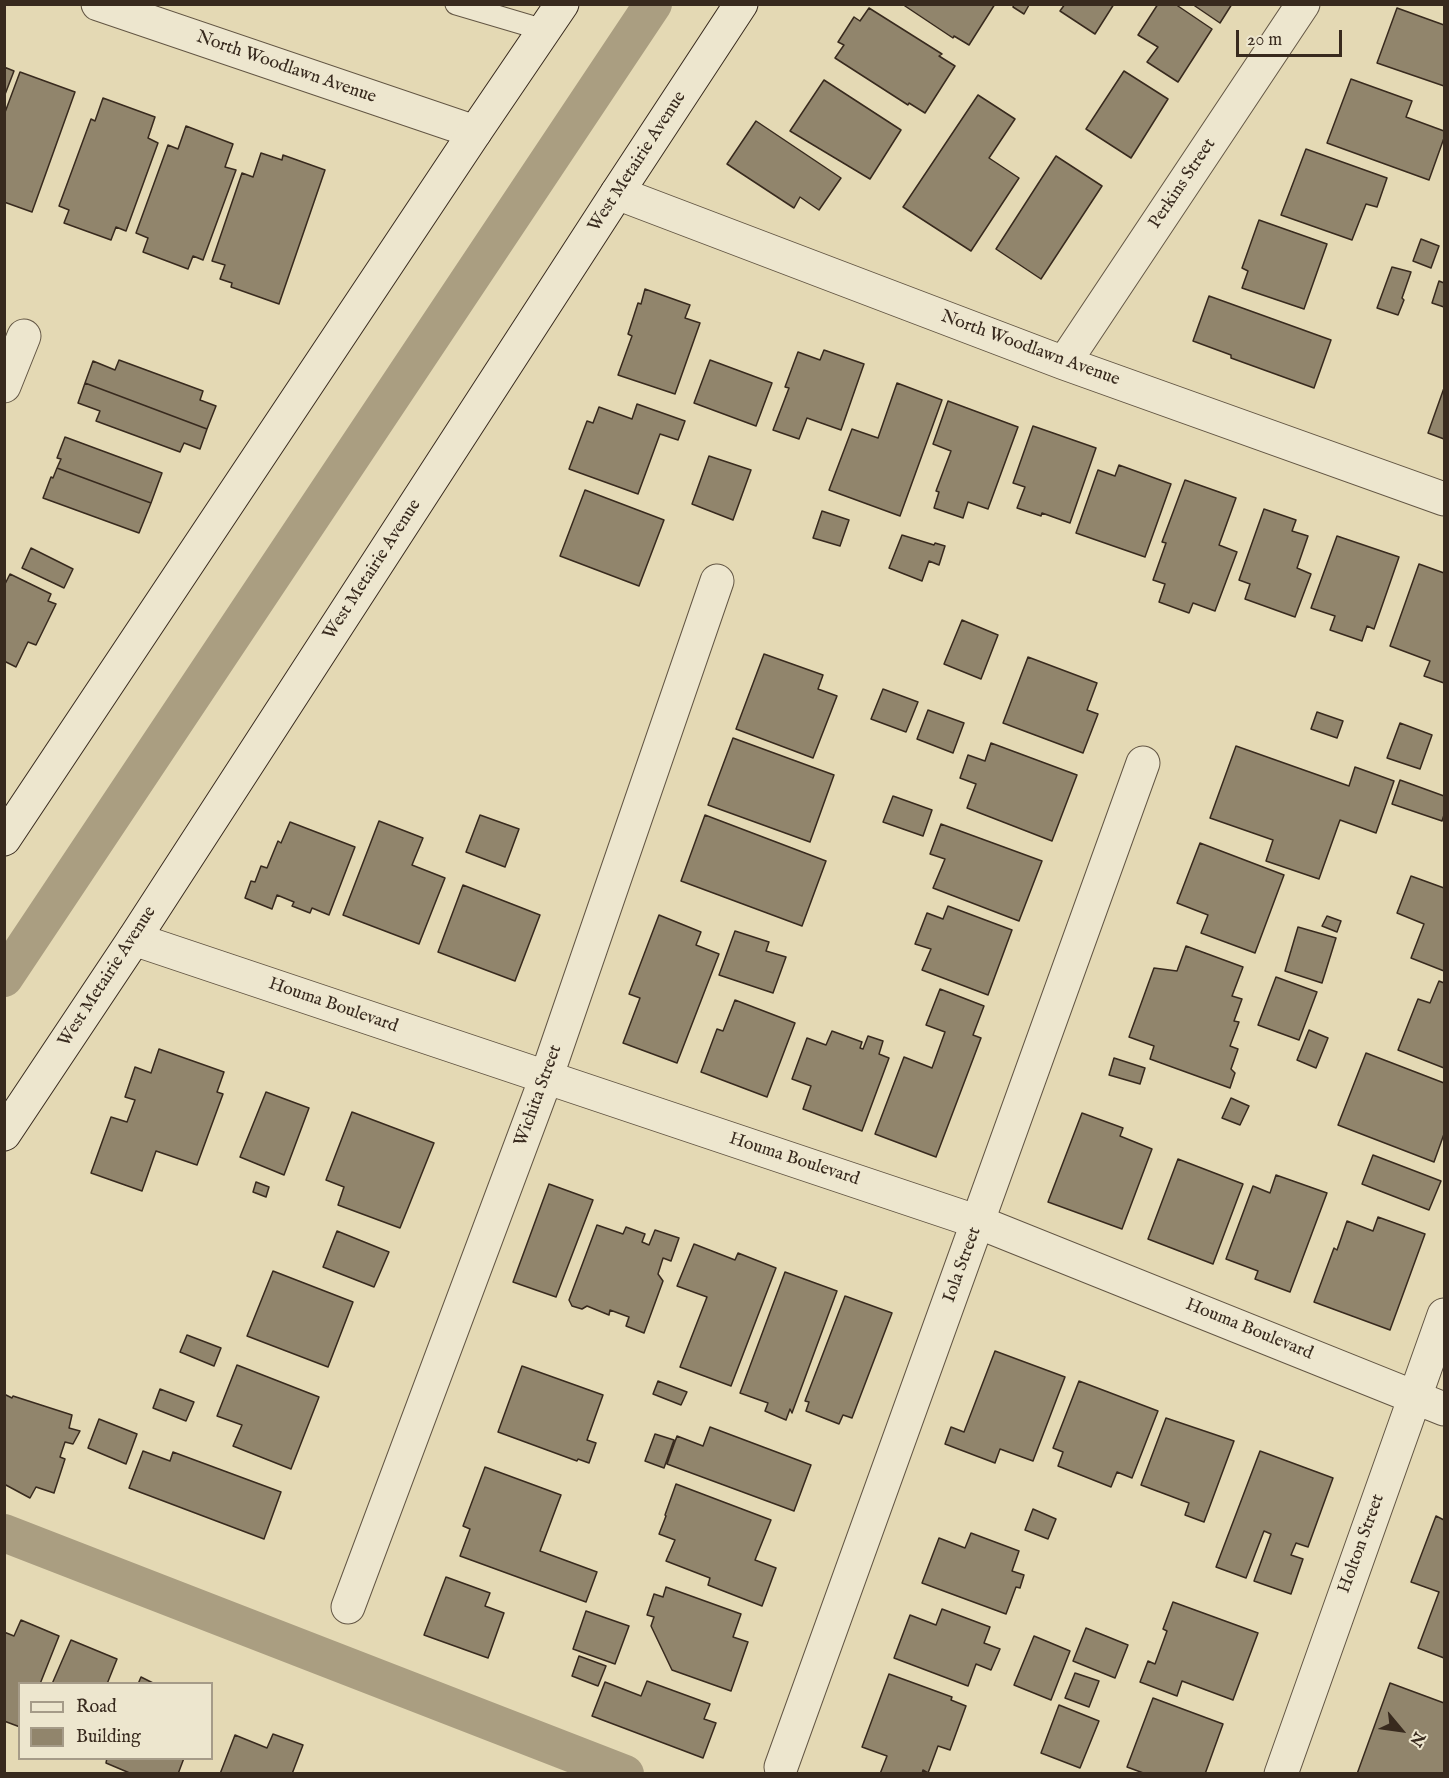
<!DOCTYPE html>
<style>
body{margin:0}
#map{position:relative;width:1449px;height:1778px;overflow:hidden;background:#e4d9b4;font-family:"IM FELL English",serif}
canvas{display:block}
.frame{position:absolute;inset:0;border:6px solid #382a1e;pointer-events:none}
.legend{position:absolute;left:18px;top:1682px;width:195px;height:78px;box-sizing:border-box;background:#ede6ce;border:2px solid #a59b88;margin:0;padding:8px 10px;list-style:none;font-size:18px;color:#382a1e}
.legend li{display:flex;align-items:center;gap:12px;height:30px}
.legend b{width:30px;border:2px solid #a59b88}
.north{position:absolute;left:1371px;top:1700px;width:60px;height:60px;-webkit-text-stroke:4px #ede6ce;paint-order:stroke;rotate:119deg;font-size:16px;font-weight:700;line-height:24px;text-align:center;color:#382a1e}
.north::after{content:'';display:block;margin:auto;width:21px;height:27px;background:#382a1e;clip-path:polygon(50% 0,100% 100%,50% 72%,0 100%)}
.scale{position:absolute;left:1236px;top:30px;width:106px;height:27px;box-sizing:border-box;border:3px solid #382a1e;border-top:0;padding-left:8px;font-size:18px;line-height:21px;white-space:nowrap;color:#382a1e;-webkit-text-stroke:4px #ede6ce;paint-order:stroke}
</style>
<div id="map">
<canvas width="1449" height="1778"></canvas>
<div class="frame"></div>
<ul class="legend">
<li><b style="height:8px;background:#ede6ce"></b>Road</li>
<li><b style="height:16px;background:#91856c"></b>Building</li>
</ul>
<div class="north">N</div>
<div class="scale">20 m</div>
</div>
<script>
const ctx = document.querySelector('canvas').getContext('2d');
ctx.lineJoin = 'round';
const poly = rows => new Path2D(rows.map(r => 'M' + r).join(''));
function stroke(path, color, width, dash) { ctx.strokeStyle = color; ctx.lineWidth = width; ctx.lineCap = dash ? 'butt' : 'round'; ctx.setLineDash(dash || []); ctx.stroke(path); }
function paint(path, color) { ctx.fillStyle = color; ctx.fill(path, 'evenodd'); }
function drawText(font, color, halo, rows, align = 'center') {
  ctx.font = font + ' "IM FELL English",serif'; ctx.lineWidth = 4.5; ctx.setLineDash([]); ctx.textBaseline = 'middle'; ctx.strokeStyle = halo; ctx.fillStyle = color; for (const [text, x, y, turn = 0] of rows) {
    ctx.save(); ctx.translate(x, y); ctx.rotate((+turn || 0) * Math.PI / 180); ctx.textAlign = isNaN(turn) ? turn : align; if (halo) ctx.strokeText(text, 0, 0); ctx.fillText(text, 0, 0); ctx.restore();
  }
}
const canal = poly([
 [4,978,653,4],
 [4,1533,625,1774]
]);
const building = poly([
 [902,4,995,4,969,45,954,36,953,38,902,4],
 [1014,4,1028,4,1029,5,1024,14,1013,7,1014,4],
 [1065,4,1114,4,1095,34,1060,11,1065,4],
 [1158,4,1175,4,1212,29,1178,82,1147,62,1158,47,1138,35,1158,4],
 [1192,4,1232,4,1220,23,1192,4],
 [869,8,942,54,939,56,955,66,925,113,909,103,908,105,835,58,844,45,838,42,854,17,860,21,869,8],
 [1397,8,1444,25,1444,86,1377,63,1397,8],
 [4,67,14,71,4,97,4,67],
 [1124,71,1168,99,1131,158,1086,129,1124,71],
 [20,72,75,92,32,212,4,202,4,115,20,72],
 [1351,79,1412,101,1406,117,1444,131,1444,138,1429,180,1327,143,1351,79],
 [824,80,901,130,870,179,790,131,824,80],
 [978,95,1015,119,989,158,1019,178,971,251,903,207,978,95],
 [103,98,155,117,148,138,158,143,126,231,116,227,111,240,64,223,69,210,59,206,91,119,95,121,103,98],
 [756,121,841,178,819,210,800,197,794,208,727,164,756,121],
 [186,126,233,144,225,167,236,170,203,260,193,256,188,269,143,252,148,238,136,233,168,145,178,149,186,126],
 [1306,149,1387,178,1377,207,1366,204,1352,240,1281,215,1306,149],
 [261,153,282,160,283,155,325,170,279,304,231,287,232,283,220,279,225,265,212,261,242,173,253,177,261,153],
 [1056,156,1102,186,1041,279,996,249,1056,156],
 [1259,220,1327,244,1304,309,1242,288,1248,271,1242,268,1259,220],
 [1421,239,1439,246,1431,268,1413,261,1421,239],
 [1392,267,1411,272,1402,298,1404,300,1398,315,1377,308,1392,267],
 [1439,281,1444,283,1444,307,1432,303,1439,281],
 [645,289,690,305,685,318,700,323,675,394,618,375,632,336,628,334,638,303,641,304,645,289],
 [1209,296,1331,340,1314,388,1231,358,1231,355,1193,341,1209,296],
 [824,350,864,364,841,430,807,418,799,439,773,430,789,388,785,387,798,352,820,360,824,350],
 [119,360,203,391,200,400,216,406,207,429,85,383,93,361,115,370,119,360],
 [710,360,772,383,756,426,694,403,710,360],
 [85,383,207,429,200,449,184,443,180,452,96,421,100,411,78,403,85,383],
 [897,383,942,400,900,516,829,490,852,429,878,438,897,383],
 [1444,388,1444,439,1428,433,1444,388],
 [948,401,1018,427,988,509,968,502,963,518,934,508,939,492,936,491,951,451,933,444,948,401],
 [637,404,685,421,678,440,660,434,638,494,569,469,587,421,593,423,599,407,632,419,637,404],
 [1033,426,1096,448,1070,523,1042,513,1041,516,1017,508,1025,487,1013,483,1033,426],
 [65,437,162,473,151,503,57,468,61,459,57,458,65,437],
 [709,456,751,470,733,520,692,504,709,456],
 [1119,465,1171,484,1145,557,1076,533,1098,470,1115,476,1119,465],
 [57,468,151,503,139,533,43,498,51,477,53,478,57,468],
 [1185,480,1236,498,1219,545,1237,552,1215,611,1193,603,1189,613,1159,602,1165,584,1153,580,1166,543,1162,542,1185,480],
 [585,490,664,520,639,586,560,556,585,490],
 [1264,509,1296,520,1292,531,1308,536,1297,568,1311,574,1295,617,1245,599,1250,584,1239,580,1264,509],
 [822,511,849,520,840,546,813,538,822,511],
 [902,535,934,545,935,543,945,546,939,565,929,561,922,581,889,568,902,535],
 [1337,536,1399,557,1374,629,1367,626,1362,641,1330,630,1335,616,1311,608,1337,536],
 [31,548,73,569,64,588,22,568,31,548],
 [1419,564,1444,573,1444,683,1424,676,1430,661,1390,646,1419,564],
 [10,574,51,594,48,601,56,604,36,645,28,642,16,667,4,661,4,586,10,574],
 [962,620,998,635,981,679,944,664,962,620],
 [764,654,823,675,818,689,837,696,813,758,736,729,764,654],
 [1028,657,1097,683,1087,710,1098,714,1083,753,1003,723,1028,657],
 [883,689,918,702,906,732,871,719,883,689],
 [928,710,964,723,953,753,917,739,928,710],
 [1317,712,1343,721,1337,738,1311,729,1317,712],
 [1400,723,1432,735,1420,769,1387,758,1400,723],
 [733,738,834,775,810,842,708,805,733,738],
 [991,743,1077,775,1052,841,967,808,976,784,960,778,968,755,985,761,991,743],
 [1236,746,1349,786,1355,767,1394,781,1376,833,1340,820,1319,879,1266,861,1273,840,1210,818,1236,746],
 [1400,780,1444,796,1444,815,1442,821,1392,804,1400,780],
 [893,796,932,810,923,836,883,822,893,796],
 [480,815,519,829,505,867,466,852,480,815],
 [705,815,826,861,802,926,681,881,705,815],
 [379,821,423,838,412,865,445,878,419,944,343,915,379,821],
 [290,822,355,847,329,915,312,908,310,913,292,906,294,902,277,895,272,909,245,898,251,881,255,882,261,866,267,868,278,841,281,843,290,822],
 [941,824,1042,861,1019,921,933,888,945,859,930,854,941,824],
 [1200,843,1284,875,1255,953,1201,933,1208,915,1177,903,1200,843],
 [1411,876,1444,888,1444,971,1411,958,1424,924,1397,913,1411,876],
 [463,885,540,915,515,981,438,952,463,885],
 [948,906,1012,930,988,995,922,970,931,949,915,944,927,913,943,919,948,906],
 [659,915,701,932,696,945,719,954,677,1063,623,1043,640,998,629,994,659,915],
 [1327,916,1341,921,1337,932,1322,926,1327,916],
 [1298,927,1336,938,1322,983,1285,971,1298,927],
 [735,931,769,942,766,951,786,957,773,993,719,975,735,931],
 [1186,946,1243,967,1232,996,1242,999,1234,1021,1239,1022,1230,1046,1238,1049,1231,1069,1235,1073,1230,1088,1150,1059,1154,1046,1129,1037,1154,968,1177,971,1186,946],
 [1276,977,1317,992,1299,1040,1258,1025,1276,977],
 [1439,981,1444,983,1444,1068,1398,1050,1418,999,1430,1003,1439,981],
 [940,989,984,1006,973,1035,981,1038,936,1157,875,1134,904,1057,932,1068,945,1032,926,1025,940,989],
 [735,1000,795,1023,767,1097,701,1072,717,1029,723,1031,735,1000],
 [1309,1030,1328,1038,1316,1068,1297,1060,1309,1030],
 [832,1031,862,1042,860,1048,863,1049,868,1036,883,1041,879,1054,889,1058,862,1131,803,1109,811,1086,792,1079,807,1038,826,1045,832,1031],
 [159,1049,224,1072,217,1092,223,1094,197,1165,156,1151,142,1191,91,1173,111,1117,127,1122,135,1100,125,1097,135,1067,151,1073,159,1049],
 [1366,1053,1444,1083,1444,1134,1434,1162,1338,1125,1366,1053],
 [1114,1058,1145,1068,1140,1084,1109,1075,1114,1058],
 [266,1092,309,1108,284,1175,240,1157,266,1092],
 [1231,1098,1249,1106,1240,1125,1222,1118,1231,1098],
 [352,1112,434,1143,400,1228,338,1205,344,1187,326,1180,352,1112],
 [1082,1113,1123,1128,1120,1136,1152,1149,1122,1229,1048,1202,1082,1113],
 [1373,1155,1441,1181,1429,1210,1362,1184,1373,1155],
 [1178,1159,1243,1184,1213,1264,1148,1239,1178,1159],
 [1276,1175,1327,1193,1290,1292,1255,1279,1258,1271,1226,1259,1253,1186,1270,1193,1276,1175],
 [256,1182,269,1187,266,1197,253,1192,256,1182],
 [549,1184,593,1200,556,1297,513,1282,549,1184],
 [1378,1217,1425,1234,1390,1330,1314,1302,1334,1248,1337,1250,1347,1221,1373,1231,1378,1217],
 [597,1225,623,1234,626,1227,645,1234,642,1242,649,1245,655,1230,679,1238,671,1261,663,1258,658,1274,663,1281,644,1333,626,1326,629,1317,610,1310,609,1315,587,1306,582,1309,572,1306,569,1300,597,1225],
 [337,1231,389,1252,374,1287,323,1267,337,1231],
 [694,1244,735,1260,738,1253,776,1268,731,1386,680,1367,707,1297,677,1286,694,1244],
 [273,1271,353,1302,328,1367,247,1336,273,1271],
 [785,1272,837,1291,792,1413,790,1409,786,1420,765,1411,768,1403,740,1393,785,1272],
 [845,1296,892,1313,852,1418,843,1415,839,1424,806,1411,809,1402,805,1401,845,1296],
 [187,1335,221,1348,214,1366,180,1352,187,1335],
 [995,1351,1065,1377,1033,1461,1000,1449,995,1463,945,1444,951,1427,964,1432,995,1351],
 [237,1365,319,1397,291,1469,233,1446,242,1425,217,1416,237,1365],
 [522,1366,603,1395,587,1440,596,1443,589,1463,578,1459,577,1461,498,1432,522,1366],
 [658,1381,687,1392,681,1405,653,1394,658,1381],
 [1079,1381,1158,1411,1132,1478,1117,1472,1111,1487,1058,1466,1063,1452,1053,1448,1079,1381],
 [160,1389,194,1402,186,1421,153,1408,160,1389],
 [4,1394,12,1398,13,1396,72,1415,69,1428,80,1431,73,1444,65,1442,60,1457,65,1459,54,1493,36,1487,30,1498,4,1484,4,1394],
 [1166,1418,1234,1441,1204,1522,1185,1515,1189,1503,1141,1485,1166,1418],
 [99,1419,137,1434,126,1464,88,1448,99,1419],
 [710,1427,811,1465,794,1511,667,1464,677,1436,703,1446,710,1427],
 [655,1434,674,1440,664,1468,645,1461,655,1434],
 [143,1451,170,1461,173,1452,281,1492,264,1539,129,1488,143,1451],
 [1260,1451,1333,1478,1308,1547,1296,1543,1291,1555,1303,1559,1291,1594,1254,1581,1271,1534,1264,1531,1246,1578,1216,1567,1260,1451],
 [485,1467,561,1495,540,1551,597,1572,586,1602,460,1556,470,1529,463,1526,485,1467],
 [676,1484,771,1520,755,1560,776,1568,762,1606,708,1585,710,1578,666,1561,675,1540,659,1534,666,1516,665,1515,676,1484],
 [1033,1509,1056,1519,1048,1539,1025,1530,1033,1509],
 [1436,1516,1444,1520,1444,1658,1418,1648,1439,1592,1411,1582,1436,1516],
 [971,1533,1019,1551,1012,1571,1024,1575,1020,1588,1016,1587,1006,1614,922,1583,939,1538,965,1548,971,1533],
 [446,1577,490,1593,485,1606,504,1613,488,1658,424,1635,446,1577],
 [666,1587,741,1614,733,1637,748,1642,731,1691,672,1670,651,1626,654,1617,647,1615,654,1594,663,1597,666,1587],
 [1173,1602,1258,1633,1233,1700,1182,1681,1177,1696,1140,1682,1148,1661,1155,1664,1167,1631,1163,1629,1173,1602],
 [942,1609,990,1627,984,1643,1000,1649,991,1670,976,1664,968,1686,894,1658,910,1615,936,1625,942,1609],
 [586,1611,629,1626,615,1664,573,1649,586,1611],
 [21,1620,59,1636,40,1684,20,1684,20,1727,4,1721,4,1632,14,1636,21,1620],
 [1086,1628,1128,1645,1115,1678,1073,1661,1086,1628],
 [1034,1636,1070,1651,1051,1700,1014,1685,1034,1636],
 [71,1640,117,1659,107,1684,52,1684,71,1640],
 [579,1656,606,1666,598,1686,572,1676,579,1656],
 [1075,1673,1099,1681,1089,1707,1065,1698,1075,1673],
 [889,1674,952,1697,951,1700,966,1706,950,1750,938,1746,928,1773,923,1770,922,1774,880,1774,887,1756,862,1747,889,1674],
 [141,1677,155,1684,138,1684,141,1677],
 [647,1681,710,1704,704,1719,716,1723,703,1758,592,1716,605,1682,641,1696,647,1681],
 [1390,1683,1444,1703,1444,1774,1357,1774,1390,1683],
 [1153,1698,1223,1724,1205,1774,1146,1774,1127,1767,1153,1698],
 [1059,1705,1099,1721,1080,1768,1041,1753,1059,1705],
 [273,1734,303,1745,292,1774,220,1774,235,1735,267,1748,273,1734],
 [107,1758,184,1758,178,1774,132,1774,106,1763,107,1758]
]);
const lane = poly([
 [456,4,544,30]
]);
const street = poly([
 [98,4,475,132],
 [617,193,1064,363,1444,499],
 [1064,363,1303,4],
 [4,386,24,336],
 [134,939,978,1222,1444,1409],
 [348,1607,546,1078,717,581],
 [781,1767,1143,763],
 [1281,1774,1444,1315]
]);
const secondary = poly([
 [4,839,475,132,562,4],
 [4,1134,134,939,617,193,741,4]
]);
const streetNames = [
 ["North Woodlawn Avenue",286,68,19],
 ["West Metairie Avenue",638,162,-57],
 ["Perkins Street",1183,184,-56],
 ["North Woodlawn Avenue",1030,349,20],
 ["West Metairie Avenue",373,570,-57],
 ["West Metairie Avenue",108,977,-57],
 ["Houma Boulevard",333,1006,19],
 ["Wichita Street",539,1096,-70],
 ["Houma Boulevard",794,1160,18],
 ["Iola Street",963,1265,-70],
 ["Houma Boulevard",1249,1330,22],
 ["Holton Street",1362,1544,-70]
];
stroke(canal, '#aa9e81', 38);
paint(building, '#91856c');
stroke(building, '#382a1e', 1.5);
stroke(lane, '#635644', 23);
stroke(street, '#635644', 35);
stroke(secondary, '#382a1e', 35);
stroke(lane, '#ede6ce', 21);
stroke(street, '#ede6ce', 33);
stroke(secondary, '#ede6ce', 33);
drawText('18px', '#382a1e', '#ede6ce', streetNames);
</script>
